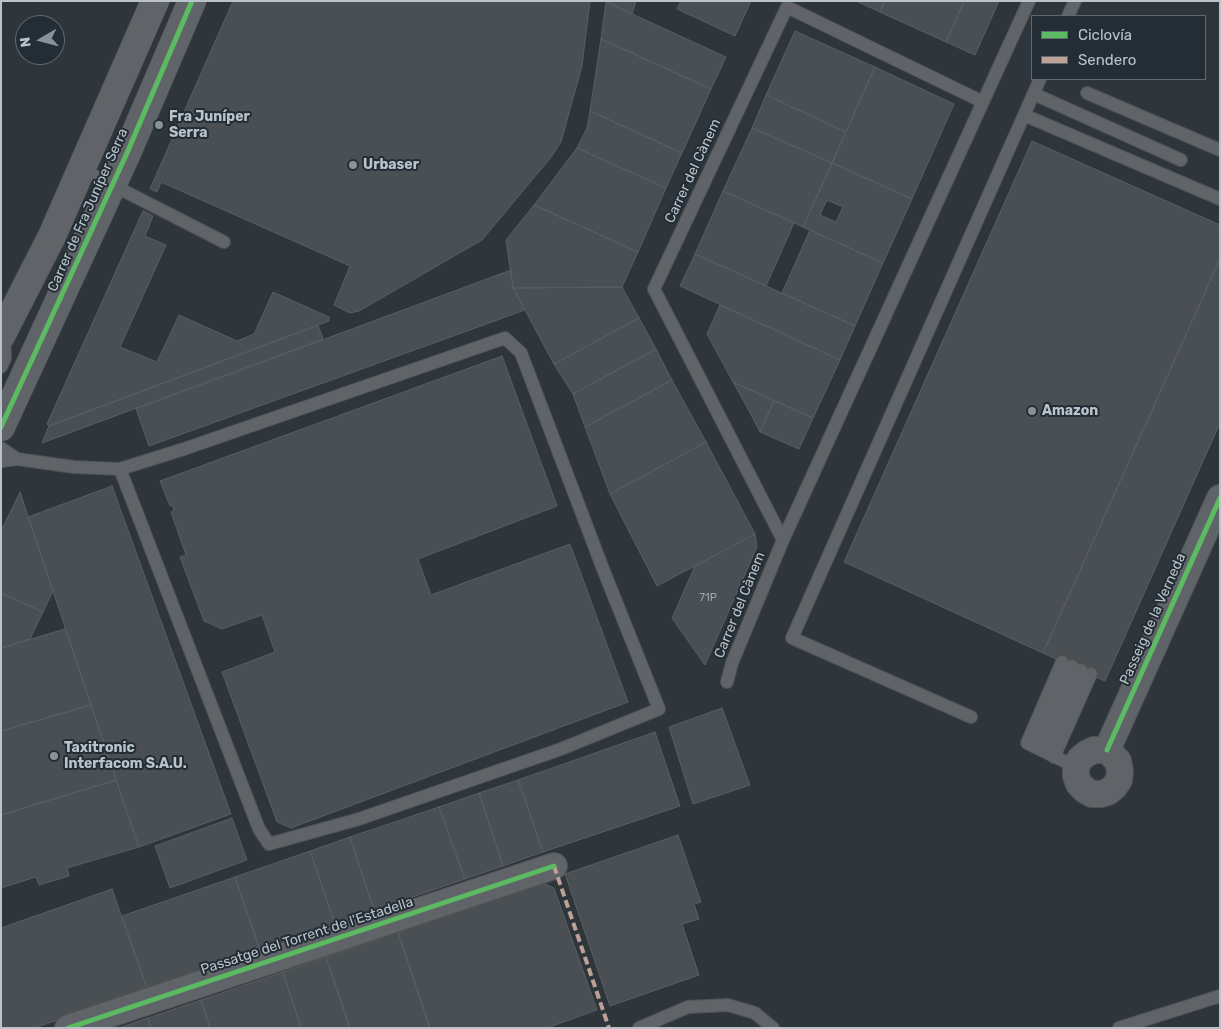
<!DOCTYPE html>
<meta charset="utf-8">
<style>
body{margin:0}
#map{position:relative;width:1221px;height:1029px;overflow:hidden;background:#2f363b;font-family:Rubik,sans-serif}
canvas{display:block}
.frame{position:absolute;inset:0;border:2px solid #bbc3ca;pointer-events:none}
.legend{position:absolute;left:1031px;top:15px;width:175px;height:65px;box-sizing:border-box;background:#232d35;border:1px solid #606971;margin:0;padding:6px 9px;list-style:none;font-size:15px;color:#bbc3ca}
.legend li{display:flex;align-items:center;gap:10px;height:25px}
.legend b{width:25px;border:1px solid #606971}
.north{position:absolute;left:15px;top:15px;width:50px;height:50px;box-sizing:border-box;background:#232d35;border:1px solid #606971;border-radius:50%;rotate:262deg;font-size:14px;font-weight:700;line-height:20px;text-align:center;color:#bbc3ca}
.north::after{content:'';display:block;margin:auto;width:18px;height:22px;background:#8a9298;clip-path:polygon(50% 0,100% 100%,50% 72%,0 100%)}
</style>
<div id="map">
<canvas width="1221" height="1029"></canvas>
<div class="frame"></div>
<ul class="legend">
<li><b style="height:6px;background:#5cba63"></b>Ciclovía</li>
<li><b style="height:6px;background:#bda197"></b>Sendero</li>
</ul>
<div class="north">N</div>
</div>
<script>
const ctx = document.querySelector('canvas').getContext('2d');
ctx.lineJoin = 'round';
function paint(path, color) { ctx.fillStyle = color; ctx.fill(path, 'evenodd'); }
const poly = rows => new Path2D(rows.map(r => 'M' + r).join(''));
function stroke(path, color, width, dash) { ctx.strokeStyle = color; ctx.lineWidth = width; ctx.lineCap = dash ? 'butt' : 'round'; ctx.setLineDash(dash || []); ctx.stroke(path); }
function drawText(font, color, halo, rows, align = 'center') {
  ctx.font = font + ' Rubik,sans-serif'; ctx.lineWidth = 4; ctx.setLineDash([]); ctx.textBaseline = 'middle'; ctx.strokeStyle = halo; ctx.fillStyle = color; for (const [text, x, y, turn = 0] of rows) {
    ctx.save(); ctx.translate(x, y); ctx.rotate((+turn || 0) * Math.PI / 180); ctx.textAlign = isNaN(turn) ? turn : align; if (halo) ctx.strokeText(text, 0, 0); ctx.fillText(text, 0, 0); ctx.restore();
  }
}
const building = poly([
 [233,1,590,1,582,66,561,142,552,156,482,240,359,311,350,313,334,305,350,266,161,182,157,192,150,189,233,1],
 [606,1,636,1,632,14,606,1],
 [681,1,751,1,735,36,677,9,681,1],
 [856,1,885,1,880,12,856,1],
 [885,1,964,1,946,42,880,12,885,1],
 [964,1,999,1,975,55,946,42,964,1],
 [606,2,726,57,711,89,601,39,606,2],
 [795,31,875,67,846,132,766,95,795,31],
 [601,39,711,89,682,153,590,111,601,39],
 [875,67,954,104,912,199,832,163,875,67],
 [766,95,846,132,832,163,752,128,766,95],
 [590,111,682,153,666,188,577,148,587,128,590,111],
 [752,128,832,163,803,227,723,191,752,128],
 [1032,141,1220,225,1220,259,1043,653,844,562,1032,141],
 [577,148,666,188,638,252,534,205,577,148],
 [832,163,912,199,883,263,803,227,832,163],
 [827,200,843,207,836,222,820,215,827,200],
 [723,191,794,223,766,286,695,254,723,191],
 [534,205,638,252,622,287,513,288,506,240,534,205],
 [143,211,153,216,145,236,166,245,120,347,157,362,179,315,237,341,254,334,273,292,329,317,329,321,49,426,47,424,143,211],
 [810,230,883,263,855,326,782,293,810,230],
 [695,254,855,326,840,360,680,286,695,254],
 [1220,259,1220,423,1105,681,1043,653,1220,259],
 [511,270,513,288,525,310,149,446,136,409,511,270],
 [622,287,639,318,554,364,513,288,622,287],
 [720,305,840,360,813,418,733,382,707,334,720,305],
 [639,318,656,349,573,394,554,364,639,318],
 [318,325,323,339,42,443,49,426,318,325],
 [656,349,672,380,585,427,573,394,656,349],
 [502,356,557,506,418,559,431,595,570,544,628,702,291,828,277,822,222,672,275,652,262,615,222,629,204,621,180,557,186,555,171,512,174,510,172,505,170,506,160,481,502,356],
 [672,380,706,442,610,494,585,427,672,380],
 [733,382,774,401,760,432,747,407,733,382],
 [774,401,813,418,799,449,760,432,774,401],
 [706,442,755,534,657,586,610,494,706,442],
 [112,486,231,814,139,847,28,517,112,486],
 [20,492,53,591,43,612,1,593,1,531,20,492],
 [755,534,757,547,705,665,672,618,695,566,755,534],
 [1,593,43,612,30,639,1,648,1,593],
 [65,629,91,705,1,731,1,648,65,629],
 [91,705,116,780,1,815,1,731,91,705],
 [722,708,750,785,693,804,669,727,722,708],
 [655,732,680,806,543,852,518,780,655,732],
 [116,780,139,847,67,868,69,876,39,885,36,877,1,888,1,815,116,780],
 [518,780,543,852,503,866,479,793,518,780],
 [479,793,503,866,465,879,439,807,479,793],
 [439,807,465,879,374,910,350,837,439,807],
 [232,818,247,860,170,888,155,846,232,818],
 [678,835,701,902,694,904,699,919,682,924,699,975,610,1006,565,874,678,835],
 [350,837,374,910,335,924,310,851,350,837],
 [310,851,335,924,260,950,235,877,310,851],
 [235,877,260,950,147,989,122,916,235,877],
 [543,883,554,888,597,1010,547,1028,430,1028,398,932,543,883],
 [112,889,147,989,34,1028,1,1028,1,928,112,889],
 [398,932,430,1028,350,1028,326,957,398,932],
 [326,957,350,1028,301,1028,283,972,326,957],
 [283,972,301,1028,210,1028,201,1000,283,972],
 [201,1000,210,1028,151,1028,148,1018,201,1000],
 [148,1018,151,1028,119,1028,136,1022,148,1018]
]);
const service = poly([
 [1068,16,1075,1],
 [1087,93,1220,150],
 [1034,94,1181,160],
 [1024,115,1220,199],
 [81,169,224,242],
 [1,367,5,358,4,331],
 [1,448,17,459],
 [1,461,17,459,74,467,120,469,184,449,505,338,521,353,603,569,659,709,561,749,359,819,269,844,259,829,120,469],
 [783,540,654,289,787,7,983,102],
 [1062,662,1027,743,1076,767],
 [727,682,732,663,783,540,1029,1],
 [971,717,792,638,1040,79],
 [1036,747,1072,666],
 [1044,751,1081,670],
 [1054,757,1091,674],
 [639,1028,688,1007,728,1005,755,1013,773,1028],
 [1119,1028,1220,996]
]);
const minor = poly([
 [1094,750,1107,750,1118,761,1120,771,1119,780,1114,787,1108,792,1101,794,1092,794,1085,790,1079,784,1076,776,1076,767,1080,759,1086,754,1094,750],
 [1107,750,1220,498],
 [68,1028,554,866]
]);
const tertiary = poly([
 [1,336,52,236,155,1],
 [1,427,127,153,192,1]
]);
const quiet = poly([
 [554,866,609,1028]
]);
const cycleway = poly([
 [1,427,127,153,192,1],
 [1107,750,1220,498],
 [68,1028,554,866]
]);
const markers = [
 [159,125,5,"#8a9298"],
 [353,165,5,"#8a9298"],
 [1032,411,5,"#8a9298"],
 [54,756,5,"#8a9298"]
];
const numberNames = [
 ["71P",708,598]
];
const poiNames = [
 ["Fra Juníper",169,117],
 ["Serra",169,133],
 ["Urbaser",363,165],
 ["Amazon",1042,411],
 ["Taxitronic",64,748],
 ["Interfacom S.A.U.",64,764]
];
const streetNames = [
 ["Carrer del Cànem",693,171,-65],
 ["Carrer de Fra Juníper Serra",88,210,-66],
 ["Carrer del Cànem",740,605,-68],
 ["Passeig de la Verneda",1153,619,-66],
 ["Passatge del Torrent de l'Estadella",307,936,-18]
];
paint(building, '#4a4f54');
stroke(building, '#585e62', 1);
stroke(service, '#4d5255', 14);
stroke(minor, '#4d5255', 28);
stroke(tertiary, '#4d5255', 29);
stroke(service, '#606468', 12);
stroke(minor, '#606468', 26);
stroke(tertiary, '#606468', 28);
stroke(quiet, '#bda197', 4, [8, 4]);
stroke(cycleway, '#5cba63', 5);
for (const [x, y, r, color] of markers) { const dot = new Path2D(); dot.arc(x, y, r, 0, 2 * Math.PI); ctx.fillStyle = color; ctx.fill(dot); stroke(dot, '#232d35', 2); }
drawText('11px', '#9fa6ac', null, numberNames);
drawText('bold 14px', '#bbc3ca', '#232d35', poiNames, 'left');
drawText('14px', '#bbc3ca', '#232d35', streetNames);
</script>
